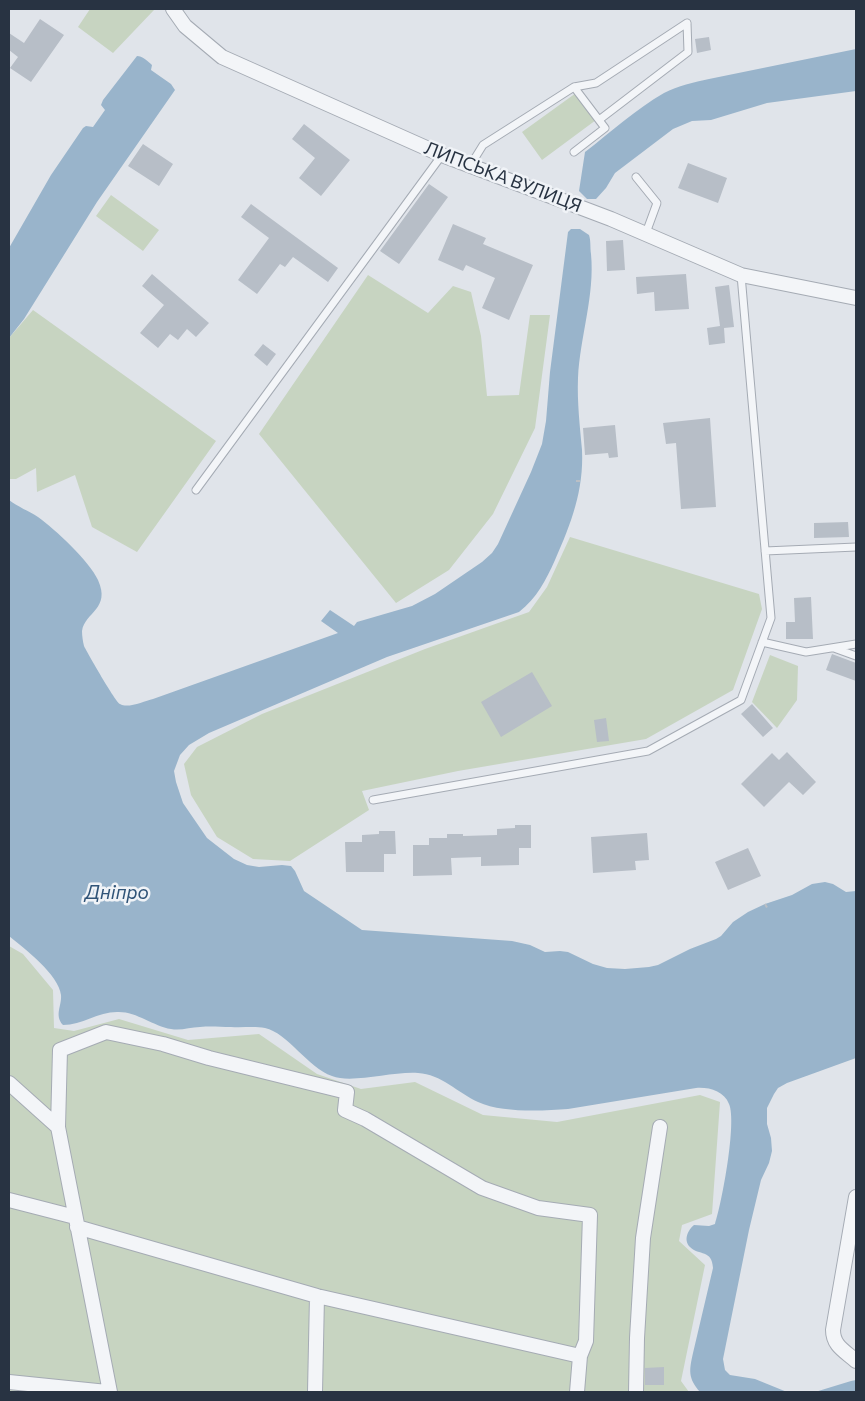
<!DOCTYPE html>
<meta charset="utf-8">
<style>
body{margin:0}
#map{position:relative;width:865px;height:1401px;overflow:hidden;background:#e0e4ea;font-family:Commissioner,sans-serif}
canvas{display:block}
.frame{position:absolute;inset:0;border:10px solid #283342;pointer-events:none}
</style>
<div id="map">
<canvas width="865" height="1401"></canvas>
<div class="frame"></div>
</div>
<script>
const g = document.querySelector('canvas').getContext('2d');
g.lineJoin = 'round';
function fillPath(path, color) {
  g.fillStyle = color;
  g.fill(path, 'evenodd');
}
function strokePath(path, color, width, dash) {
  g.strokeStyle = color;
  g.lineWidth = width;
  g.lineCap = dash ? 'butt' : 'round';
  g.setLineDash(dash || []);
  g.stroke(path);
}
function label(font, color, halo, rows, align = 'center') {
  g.font = font + ' Commissioner,sans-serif';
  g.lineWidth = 5;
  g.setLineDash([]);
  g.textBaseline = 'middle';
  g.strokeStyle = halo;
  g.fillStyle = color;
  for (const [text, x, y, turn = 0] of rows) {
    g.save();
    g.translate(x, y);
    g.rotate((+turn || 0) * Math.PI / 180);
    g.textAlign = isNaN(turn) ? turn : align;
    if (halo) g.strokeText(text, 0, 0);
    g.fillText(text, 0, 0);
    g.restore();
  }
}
fillPath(new Path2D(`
 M90,9H154V10L113,53L78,27Z
 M576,93L596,120L542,160L522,132Z
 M111,195L159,230L143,251L96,216Z
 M368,275L428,313L453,286L471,292L481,336L487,396L519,395L530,315H550L535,428L493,514L449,570L396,603L259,434Z
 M33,310L216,441L137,552L92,527L75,475L37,492L36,468L16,479H9V338Z
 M570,537L759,594L762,609L733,690L646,739L458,771L362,791L369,810L290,861L253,859L217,837L191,795L184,764L197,747L262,714L425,649L529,612L547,587Z
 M770,655L798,666L797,700L777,728L752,702Z
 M9,946L23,954L53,990L54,1028L74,1031L119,1019L188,1040L259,1034L317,1074L361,1089L415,1082L483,1115L557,1122L700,1095L720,1102L712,1214L682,1225L679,1241L705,1265L681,1381L689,1392H9Z`), '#c7d4c1');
fillPath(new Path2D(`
 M856,49V91L767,103L711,120L692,121L673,129L615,173L606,188L596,199H587L579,191L585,152C611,132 636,109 664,93C678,86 694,82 709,79Z
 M137,56C142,56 148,61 152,65L151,70L171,84L175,90L97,202L24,319L9,338V248L51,175L83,128L86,126L93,127L105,110L101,105L103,100Z
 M571,229H580L589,235C591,241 590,247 591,254C595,295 580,337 578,378C577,402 580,427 582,450C584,490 571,524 555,560C546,580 537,598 519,612L387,657L209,733L189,745L180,755L174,771L176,782L183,803L207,838L234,859L247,865L259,867L282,865L291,866L295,871L304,891L362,930L512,941L530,945L545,952L560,951L568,952L593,964L607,968L625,969L649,967L658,965L690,949L716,939L721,936L733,922L748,912L765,904L792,895L812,884L825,882L833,884L846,892L856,891V1058L787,1083L778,1088L774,1094L767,1108V1124L771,1138L772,1151L769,1163L761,1180L749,1230L723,1359L725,1370L730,1375L755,1379L787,1392H700C688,1378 689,1371 693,1353L713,1268C712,1249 699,1256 690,1247C683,1240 688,1230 694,1225L709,1226L715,1224C722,1203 737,1122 729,1104C724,1091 709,1087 696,1088L568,1109C542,1111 502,1113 478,1102C458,1093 441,1074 418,1073C393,1071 352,1084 332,1076C308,1068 288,1033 265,1028C254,1026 242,1028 231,1027C220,1027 211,1026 200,1027C190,1027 181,1031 171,1029C153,1026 136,1011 117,1012C98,1012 82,1025 63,1025C54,1015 62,1006 61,995C59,975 24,948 9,936V500C18,507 29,511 38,517C55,529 90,562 98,580C111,609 85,612 82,631C82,636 83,642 84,646C87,652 116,703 120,704C128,709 144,701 153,699L338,633L321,621L330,610L354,626L357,622L412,606L435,594L482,562L492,553L498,544L531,472L542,444L546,421L550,372L568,232Z
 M856,1380V1392H815L851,1381Z`), '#99b4cb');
fillPath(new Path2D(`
 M40,19L64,35L31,82L10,68L18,57L9,50V33L24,43Z
 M709,37L711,50L697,53L695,39Z
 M304,124L350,160L321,196L299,178L315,158L292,139Z
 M143,144L173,164L159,186L128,166Z
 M688,163L727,178L718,203L678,188Z
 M429,184L448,197L399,264L380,251Z
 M251,204L338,268L328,282L293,257L285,267L280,264L257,294L238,280L269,238L241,217Z
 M453,224L486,238L483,244L533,265L509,320L482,308L495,278L466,265L463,271L438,260Z
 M623,240L625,270L607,271L606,241Z
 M152,274L209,323L196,337L187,329L178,340L170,334L158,348L140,333L164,305L142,286Z
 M686,274L689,309L655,311L654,292L637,294L636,277Z
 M729,285L734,327L724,328L725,343L709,345L707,328L720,326L715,287Z
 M263,344L276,354L267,366L254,355Z
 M710,418L716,507L681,509L676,443L666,444L663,423Z
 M615,425L618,457L609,458L608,453L585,455L583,428Z
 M848,522L849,537L814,538V523Z
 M811,597L813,639H786V622H795L794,598Z
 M832,654L856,663V681L826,670Z
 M532,672L552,706L501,737L481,702Z
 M752,704L773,728L763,737L741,714Z
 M606,718L609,741L597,742L594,720Z
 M787,752L816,782L803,795L789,782L764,807L741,784L772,753L779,760Z
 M515,825H531V848H519V865L481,866V857L451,858L452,875L413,876V845H429V838H447V834H463V836L497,835V829L515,828Z
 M379,831H395L396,854H384V872H346L345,842H362V835L379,834Z
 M647,833L649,860L635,861L636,870L593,873L591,837Z
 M748,848L761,876L728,890L715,862Z
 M664,1367V1385H645V1368Z`), '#b7bec7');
const lane = new Path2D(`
 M599,120L688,52L687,23
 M574,152L605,128L574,87
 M470,166L483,145L574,87L596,83L687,23
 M636,177L657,203L646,233
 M196,490L442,155
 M765,551L856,547
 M762,642L806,652L856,644
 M834,648L856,656
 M373,800L648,751L741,700L771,618L741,275`);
const street = new Path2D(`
 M173,9L185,26L222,57L442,155L611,219L741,275L856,298
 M9,1083L58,1127
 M856,1197L833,1330C833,1346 845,1351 856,1361
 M9,1200L75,1217
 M77,1227L317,1296L580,1356L577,1392
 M9,1382L107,1392
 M110,1392L58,1127L60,1050L106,1032L163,1044L209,1058L347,1092L345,1110L365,1119L482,1188L538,1208L590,1215L586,1341L580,1356
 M315,1392L317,1296
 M636,1392L637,1338L643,1238L660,1127`);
strokePath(lane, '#a5abb4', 9);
strokePath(street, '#a5abb4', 16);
strokePath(new Path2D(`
 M576,481H581
 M765,904L769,911`), '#babfc5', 2, [4, 4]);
strokePath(lane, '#f3f5f8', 7);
strokePath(street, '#f3f5f8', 14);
label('18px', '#283342', '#f0f3f7', [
 ["ЛИПСЬКА ВУЛИЦЯ",503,177,21]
]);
label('italic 19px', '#305478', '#f0f3f7', [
 ["Дніпро",117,893]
]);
</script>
